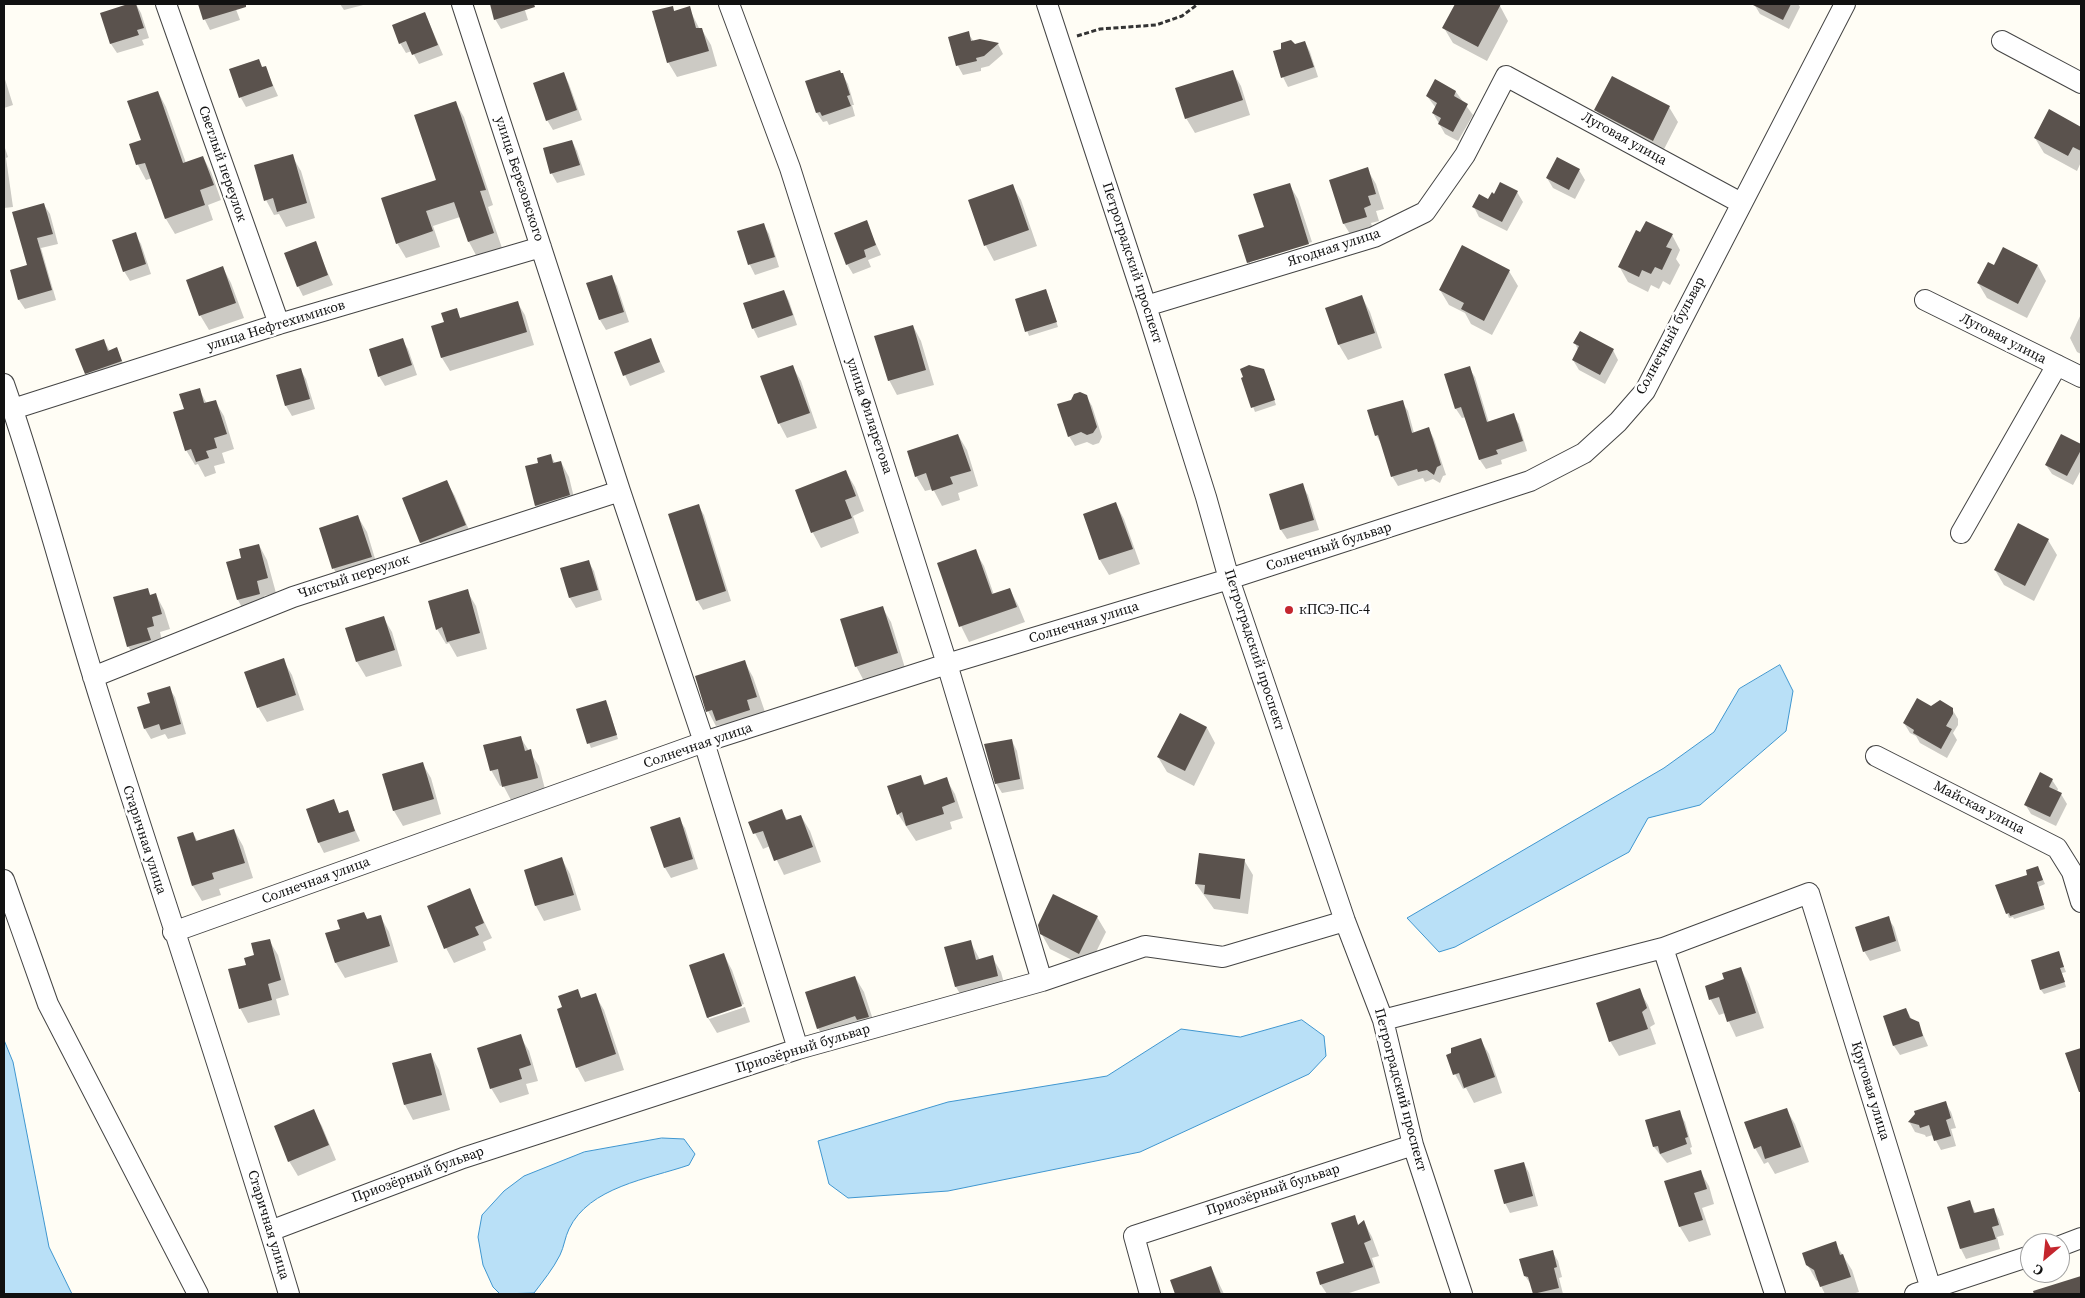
<!DOCTYPE html>
<meta charset="utf-8">
<style>
body{margin:0}
#map{position:relative;width:2085px;height:1298px;overflow:hidden;background:#fffdf5;font-family:"Source Serif 4",serif}
canvas{display:block}
.frame{position:absolute;inset:0;border:5px solid #111;pointer-events:none}
.north{position:absolute;left:2020px;top:1233px;width:50px;height:50px;box-sizing:border-box;background:#fff;border:1px solid #a0a0a0;border-radius:50%;rotate:208deg;font-size:14px;font-weight:700;line-height:20px;text-align:center;color:#111}
.north::after{content:'';display:block;margin:auto;width:18px;height:22px;background:#c4262e;clip-path:polygon(50% 0,100% 100%,50% 72%,0 100%)}
</style>
<div id="map">
<canvas width="2085" height="1298"></canvas>
<div class="frame"></div>
<div class="north">С</div>
</div>
<script>
const g = document.querySelector('canvas').getContext('2d');
g.lineJoin = 'round';
function fillPath(path, color) {
  g.fillStyle = color;
  g.fill(path, 'evenodd');
}
function strokePath(path, color, width, dash) {
  g.strokeStyle = color;
  g.lineWidth = width;
  g.lineCap = dash ? 'butt' : 'round';
  g.setLineDash(dash || []);
  g.stroke(path);
}
function label(font, color, halo, rows, align = 'center') {
  g.font = font + ' "Source Serif 4",serif';
  g.lineWidth = 5;
  g.setLineDash([]);
  g.textBaseline = 'middle';
  g.strokeStyle = halo;
  g.fillStyle = color;
  for (const [text, x, y, turn = 0] of rows) {
    g.save();
    g.translate(x, y);
    g.rotate((+turn || 0) * Math.PI / 180);
    g.textAlign = isNaN(turn) ? turn : align;
    if (halo) g.strokeText(text, 0, 0);
    g.fillText(text, 0, 0);
    g.restore();
  }
}
const water = new Path2D(`
 M1780,665L1793,691L1786,731L1700,805L1648,818L1629,852L1455,947L1439,952L1407,918L1664,768L1714,732L1739,689Z
 M1302,1020L1324,1036L1326,1056L1309,1074L1140,1152L948,1191L848,1198L829,1184L818,1141L948,1102L1107,1076L1181,1029L1240,1037Z
 M4,1040L13,1062L49,1247L72,1294H4Z
 M662,1138L684,1139L695,1154L689,1165C648,1179 589,1187 569,1229C565,1237 564,1247 560,1255C553,1269 543,1281 534,1293L500,1294L493,1287L483,1265L478,1237L482,1215L504,1191L524,1176L584,1152Z`);
fillPath(water, '#b9e0f7');
strokePath(water, '#3f96cf', 1);
fillPath(new Path2D(`
 M132,4H136L141,13L149,38L142,40L144,45L117,53L111,44L102,13Z
 M200,4H234L240,20L210,30L205,20Z
 M340,4H367L344,10Z
 M491,4H523L528,20L501,29L495,19Z
 M1457,4H1496L1500,6L1508,21L1487,61L1453,43L1444,28Z
 M1754,4H1798L1800,7L1789,29L1760,14Z
 M672,7L675,12L689,8L700,30H702L711,45L717,66L677,77L668,62Z
 M425,13L443,55L419,64L412,51L406,53L400,43Z
 M968,33L974,42L980,40L998,44L1003,54L989,66L981,68V71L963,75L958,66Z
 M1305,42L1310,52L1318,77L1288,87L1283,77L1294,46Z
 M265,67L278,96L246,107L241,98L231,70Z
 M1232,71L1241,86L1250,115L1195,133L1186,118Z
 M564,74L569,84L582,120L553,130L547,120Z
 M842,74L848,84L854,105H852L855,116L829,125L827,121L823,122L817,113L807,82Z
 M4,76L13,105L4,108Z
 M1435,81L1456,92L1473,115L1458,141L1445,134L1433,113L1436,108L1427,96Z
 M158,92L166,107L186,163L203,157L211,172L221,200L208,205L213,220L175,234L166,219L152,178L146,180L138,165L131,145L142,141Z
 M455,102L464,117L493,205L488,207L502,248L477,257L469,242L460,217L433,226L440,247L406,258L397,243L437,180Z
 M1669,107L1678,122L1661,155L1605,125L1596,110Z
 M2050,111L2081,128V162L2077,171L2044,153L2035,138Z
 M572,141L577,151L585,175L557,183L552,174L544,149Z
 M4,145L8,157L6,158L13,207L4,208Z
 M292,156L301,171L315,218L286,227L279,214L274,215L266,200Z
 M1557,159L1579,170L1585,180L1575,199L1553,188L1547,178Z
 M1367,169L1376,184L1384,209L1376,211L1379,221L1371,223L1374,232L1353,239L1344,224L1330,181Z
 M1289,184L1298,199L1312,242L1250,261V263L1312,245L1317,259L1257,278L1248,262Z
 M1012,185L1021,200L1037,246L994,261L986,246L970,200Z
 M1517,192L1523,202L1507,231L1479,217L1474,207Z
 M44,205L50,214L58,244L41,248L56,300L25,309L19,300L11,271L28,266Z
 M866,222L881,255L868,260L871,267L853,274L847,264Z
 M763,224L769,234L779,267L755,275L750,265L739,232Z
 M135,234L141,244L151,274L130,281L124,271Z
 M1641,234L1672,235L1680,250L1676,259L1680,265L1670,285L1663,281L1659,289L1651,285L1648,292L1628,282L1619,266Z
 M315,243L333,285L303,296L298,286Z
 M1995,266H2038L2046,281L2027,318L1987,298L1978,283Z
 M223,268L231,283L244,318L209,330L200,315Z
 M1509,271L1518,286L1492,335L1471,324L1465,313L1449,305L1440,290Z
 M611,276L617,286L629,322L606,330L600,320L588,284Z
 M1046,290L1058,327L1029,336L1016,300Z
 M784,291L789,301L797,325L758,338L753,328Z
 M1362,297L1370,312L1382,348L1348,360L1339,345L1327,308Z
 M517,302L525,315L534,345L450,371L442,358L432,327L445,323L456,310L461,319Z
 M2081,314V354L2077,352L2070,338Z
 M913,326L921,341L934,385L897,395L889,380Z
 M650,339L665,372L630,386L615,353Z
 M103,340L110,351L116,349L127,371L91,383L86,373Z
 M402,340L408,349L417,375L385,386L379,376Z
 M1575,343L1613,350L1618,360L1605,384L1579,370L1573,360L1578,350Z
 M792,366L801,381L817,428L787,438L779,423Z
 M1469,368L1475,377L1489,423L1513,415L1519,424L1527,451L1501,460L1502,464L1486,469L1480,460L1466,417L1462,418L1456,409L1446,375Z
 M300,369L306,379L315,409L292,416L286,406L278,376Z
 M1266,375L1276,405L1255,412L1242,378Z
 M199,389L207,404L215,401L224,416L234,449L222,453L225,463L214,466L216,473L205,477L198,464L195,465L186,450V410Z
 M1086,396L1092,406L1102,437L1099,443L1093,445L1087,442L1075,446L1069,436Z
 M1402,402L1408,411L1414,433L1429,429L1434,439L1446,475L1443,476L1440,483L1433,479L1425,482L1423,478L1398,486L1392,476L1382,445L1376,435Z
 M958,435L967,450L978,486L958,493L960,500L942,506L933,489L925,491L916,476Z
 M2062,435L2081,446V470L2073,485L2052,474L2046,465Z
 M551,456L555,463L561,462L569,477L577,510L545,521L536,506L540,464Z
 M846,472L855,487L864,511L853,516L859,533L821,548L813,533L796,491Z
 M446,481L455,496L473,540L430,558L421,543L403,499Z
 M1302,485L1308,495L1319,530L1287,539L1281,530L1270,495Z
 M1116,504L1124,519L1140,564L1109,575L1100,560L1084,515Z
 M698,505L704,515L731,601L703,610L697,600Z
 M358,517L367,532L379,572L342,584L334,569L321,528Z
 M2018,525L2048,540L2057,555L2034,601L2004,585L1995,570Z
 M259,545L267,560L276,593L264,596L268,609L246,615L238,600L243,559Z
 M975,551L984,566L994,595L1010,590L1018,605L1025,622L969,642L961,626L938,563Z
 M588,561L594,571L602,600L576,608L570,598L562,569Z
 M147,589L151,596L156,595L164,610L170,629L160,632L162,641L137,661L128,646Z
 M467,591L476,606L487,649L457,657L449,643L446,644L437,629Z
 M882,607L891,622L905,668L864,681L856,666Z
 M383,617L392,632L402,666L366,677L357,662Z
 M283,660L292,675L304,710L267,722L258,707Z
 M744,661L753,677L765,712L754,715L758,725L726,736L720,725L716,726L708,711Z
 M169,688L175,697L186,734L168,739L165,734L151,739L145,729L138,708L152,704Z
 M608,706L618,739L591,748L589,743Z
 M1931,707L1952,709L1958,719V725L1953,733L1957,740L1947,758L1920,743L1916,736L1910,733L1904,723Z
 M1180,714L1207,728L1215,743L1194,786L1167,772L1158,757Z
 M520,737L539,766L546,793L512,802L503,785L500,786L491,770Z
 M1012,741L1017,751L1024,789L1002,793L996,783Z
 M422,763L431,778L441,814L403,826L394,811L383,775Z
 M920,776L926,786L946,779L955,794L963,818L950,822L952,829L916,841L898,814Z
 M2052,780L2058,789L2057,792L2061,794L2067,804L2056,826L2031,814L2025,804Z
 M333,801L340,814L347,812L360,841L324,853L319,843L307,810Z
 M782,811L788,821L801,816L810,831L821,862L784,875L770,846L763,849L750,823Z
 M679,819L685,828L698,869L671,878L665,868L652,827Z
 M234,830L243,846L253,878L219,889L221,895L202,901L193,886V833L198,842Z
 M562,859L570,874L581,910L544,921L536,906L525,871Z
 M1244,860L1253,875L1248,914L1214,909L1196,884Z
 M2038,868L2045,884L2038,887L2045,909L2014,919L2013,917L2009,918L1997,886L2029,876Z
 M469,890L492,938L483,942L486,950L454,963L446,948L428,907Z
 M364,913L368,920L380,916L389,932L398,962L345,978L336,963L327,934L341,930Z
 M1097,917L1106,932L1088,968L1050,949L1041,933Z
 M1888,918L1894,927L1901,951L1870,961L1864,951Z
 M269,940L278,955L289,995L276,999L280,1015L248,1023L240,1008L248,965Z
 M970,941L980,960L992,957L1001,972L1006,991L965,1002L956,987L946,948Z
 M2058,952L2066,972L2062,973L2066,987L2044,994L2041,990Z
 M724,955L732,970L744,1004L709,1016V1019L745,1007L750,1022L717,1033L708,1018L690,966Z
 M1741,969L1749,984L1764,1028L1736,1037L1725,1013L1719,1015L1711,1000L1706,986L1725,980Z
 M855,977L864,992L877,1032L827,1043L818,1028Z
 M1639,990L1648,1005L1655,1024L1650,1027L1656,1044L1619,1056L1610,1041Z
 M577,991L582,999L595,995L604,1010L624,1070L585,1082L577,1067L564,1008Z
 M1906,1009L1912,1020L1918,1023L1928,1046L1900,1055L1894,1046Z
 M520,1036L529,1051L538,1081L526,1084L529,1094L500,1103L491,1088Z
 M1480,1039L1489,1054L1502,1093L1474,1103L1466,1088L1463,1089L1455,1074Z
 M431,1055L439,1070L450,1110L413,1120L405,1105L394,1064Z
 M1945,1102L1951,1112L1956,1128L1951,1129L1956,1146L1941,1150L1933,1135L1926,1137L1925,1135L1915,1132L1910,1123L1917,1114Z
 M1786,1109L1795,1124L1809,1162L1775,1174L1768,1162L1764,1164L1755,1148Z
 M313,1111L322,1126L336,1160L298,1176L289,1161Z
 M1679,1112L1685,1122L1692,1147L1690,1148L1692,1154L1667,1163L1654,1147Z
 M1524,1163L1529,1173L1538,1206L1510,1213L1505,1203Z
 M1700,1171L1709,1186L1714,1204L1702,1208L1711,1235L1689,1242L1680,1227L1666,1182Z
 M1970,1202L1976,1214L1993,1209L1999,1219L2004,1235L1997,1237L2000,1249L1966,1259L1961,1249L1948,1208Z
 M1354,1217L1359,1226L1364,1222L1372,1237L1379,1256L1372,1258L1380,1283L1346,1294H1327L1321,1285L1345,1264Z
 M1835,1243L1852,1270L1859,1292L1852,1294H1825L1819,1282L1816,1280L1807,1264Z
 M1552,1251L1558,1261L1562,1277L1559,1278L1563,1294H1534L1532,1286L1525,1276Z
 M1211,1267L1224,1294H1176L1172,1281Z`), '#0003');
fillPath(new Path2D(`
 M128,4H136L144,28L137,30L139,35L110,44L100,13Z
 M198,4H246V7L203,20Z
 M490,4H534L535,7L494,20Z
 M1455,4H1501L1478,47L1442,28Z
 M1751,4H1791L1783,20Z
 M673,6L674,11L690,6L696,28H702L709,51L667,63L652,11Z
 M425,12L438,45L412,55L406,41L399,44L392,25Z
 M969,31L971,41L980,39L999,43L984,56L976,58L977,61L956,66L948,37Z
 M1291,40L1295,44L1305,41L1314,67L1281,78L1273,51L1281,49V43Z
 M259,59L262,67L266,66L273,86L239,98L229,69Z
 M840,70L841,73H843L850,95L847,96L851,106L822,116L820,112L816,113L805,81Z
 M1233,70L1243,100L1185,119L1175,88Z
 M564,72L577,110L546,121L533,83Z
 M1612,76L1670,106L1653,141L1594,110Z
 M1435,79L1456,91L1454,96L1468,104L1453,132L1438,124L1441,118L1432,113L1437,103L1426,96Z
 M158,91L183,163L203,156L214,185L200,190L205,205L165,219L145,163L136,165L129,144L141,140L127,101Z
 M456,101L486,190L480,191L494,233L468,242L454,202L426,211L433,231L396,244L381,198L436,180L414,115Z
 M2049,109L2081,127V151L2073,147L2068,156L2034,138Z
 M572,140L580,165L550,174L543,148Z
 M293,154L307,203L277,212L273,198L264,201L254,165Z
 M1557,157L1580,169L1569,190L1546,178Z
 M1368,167L1376,194L1368,196L1371,205L1364,208L1367,217L1343,224L1329,180Z
 M1500,182L1518,191L1502,222L1472,207L1479,194L1488,199L1492,192L1494,194Z
 M1290,183L1309,244L1247,263L1238,235L1264,227L1253,194Z
 M1013,184L1029,230L984,246L968,200Z
 M44,203L53,234L37,238L52,290L18,300L10,270L27,265L12,212Z
 M867,220L876,245L864,250L866,257L846,265L834,233Z
 M1646,221L1673,234L1666,247L1672,249L1662,270L1655,267L1651,274L1642,270L1639,277L1618,267L1636,230L1640,232Z
 M764,223L775,257L748,265L737,231Z
 M136,232L146,264L123,272L112,240Z
 M316,241L328,275L297,287L284,253Z
 M1462,245L1510,270L1484,321L1461,309L1464,303L1439,290Z
 M2003,247L2038,265L2018,304L1977,283L1988,262L1994,265Z
 M223,266L236,303L199,316L186,280Z
 M612,275L624,312L599,320L586,283Z
 M1046,289L1057,322L1025,332L1015,299Z
 M784,290L793,315L752,329L743,303Z
 M1362,295L1375,333L1338,345L1325,308Z
 M518,301L527,332L441,358L431,326L444,322L441,313L457,308L460,318Z
 M913,325L926,370L888,381L874,336Z
 M1580,331L1614,349L1600,375L1572,360L1579,346L1573,343Z
 M403,338L412,365L378,377L369,349Z
 M651,338L660,362L623,376L614,352Z
 M104,339L108,351L117,347L122,361L85,374L75,349Z
 M793,365L810,413L778,424L760,376Z
 M1249,365L1264,369L1275,400L1251,408L1241,378L1243,377L1240,369Z
 M1470,366L1487,422L1514,413L1523,441L1496,450L1498,454L1479,460L1461,407L1455,409L1444,374Z
 M301,368L310,399L285,406L276,375Z
 M200,388L204,403L216,400L227,434L214,438L217,448L206,451L209,458L196,462L191,449L185,451L173,412L184,409L179,394Z
 M1080,392L1087,395L1097,427L1093,433L1087,435L1081,432L1068,437L1057,404L1071,400L1074,394Z
 M1403,400L1412,433L1429,427L1441,465L1437,467L1434,475L1427,470L1418,472L1417,469L1391,477L1378,435L1375,436L1367,410Z
 M958,434L971,471L950,477L953,484L932,491L926,473L915,477L907,451Z
 M2061,434L2081,444V450L2067,476L2045,465Z
 M551,454L553,463L561,461L570,495L535,506L525,466L538,463L537,458Z
 M846,470L856,496L845,500L852,518L811,533L795,490Z
 M447,480L466,525L420,543L402,498Z
 M1303,483L1314,520L1280,530L1269,494Z
 M1116,502L1133,549L1099,560L1083,514Z
 M699,504L726,591L696,601L668,514Z
 M358,515L372,557L332,569L319,528Z
 M2018,523L2049,539L2025,586L1994,570Z
 M259,544L268,578L257,581L260,594L237,600L226,562L241,558L239,549Z
 M976,549L992,594L1010,588L1017,607L959,627L937,563Z
 M589,560L598,590L569,598L560,568Z
 M148,588L150,595L156,593L162,614L152,617L154,626L147,628L151,640L127,647L113,597Z
 M468,589L480,633L447,642L442,627L436,630L428,601Z
 M883,606L898,653L855,667L840,619Z
 M384,616L395,650L356,662L345,628Z
 M284,658L296,695L257,708L244,672Z
 M745,660L757,697L747,700L750,710L716,721L712,710L706,712L695,676Z
 M170,686L181,724L161,730L159,724L144,729L137,707L150,703L147,693Z
 M1917,698L1931,706L1940,700L1953,708V714L1946,726L1952,729L1941,749L1913,733L1914,730L1903,723Z
 M606,700L617,735L587,744L576,709Z
 M1180,713L1207,727L1185,771L1157,757Z
 M521,736L525,751L531,749L538,778L502,787L498,769L490,771L483,745Z
 M1012,739L1020,779L995,784L984,744Z
 M423,762L434,799L393,811L382,774Z
 M2040,772L2053,779L2049,787L2062,793L2050,817L2024,805Z
 M921,775L924,785L947,777L955,802L942,807L944,814L906,826L902,812L897,815L887,786Z
 M334,799L339,813L348,810L355,831L318,843L306,809Z
 M782,809L786,820L801,815L813,847L774,861L763,831L753,834L748,822Z
 M680,817L693,859L664,868L650,827Z
 M234,829L245,863L212,873L214,879L192,886L177,837L193,832L196,841Z
 M1199,853L1245,859L1240,899L1204,894L1205,885L1195,884Z
 M562,857L574,895L535,906L524,870Z
 M2038,866L2043,880L2037,882L2044,905L2010,916L2009,913L2006,914L1995,885L2027,875L2026,870Z
 M470,888L484,923L475,927L479,935L444,949L427,906Z
 M1053,894L1098,916L1079,954L1040,934L1038,925Z
 M364,912L367,919L381,915L390,946L335,963L325,933L340,929L337,920Z
 M1889,916L1896,941L1863,952L1855,927Z
 M270,939L281,980L268,984L272,1000L239,1009L228,969L246,965L244,958L254,955L251,943Z
 M971,940L976,960L993,955L998,976L955,987L944,947Z
 M2059,951L2064,967L2060,968L2065,982L2040,990L2031,960Z
 M724,953L742,1006L707,1018L689,965Z
 M1741,967L1756,1013L1727,1022L1719,997L1709,1000L1705,986L1724,979L1722,973Z
 M855,976L869,1017L857,1020L855,1016L817,1029L805,992Z
 M1640,988L1647,1008L1642,1012L1648,1029L1609,1042L1596,1003Z
 M578,989L581,998L596,993L616,1054L576,1068L557,1009L562,1007L558,996Z
 M1906,1008L1910,1018L1919,1022L1923,1036L1893,1046L1883,1016Z
 M521,1034L531,1065L519,1069L522,1079L490,1089L477,1048Z
 M1481,1038L1495,1077L1464,1088L1459,1073L1453,1075L1446,1055L1451,1053V1048Z
 M2081,1048V1092H2079L2065,1053Z
 M431,1053L442,1095L404,1105L392,1063Z
 M1946,1101L1951,1118L1946,1120L1951,1136L1934,1141L1929,1125L1920,1128L1919,1125L1908,1122L1915,1114L1914,1111Z
 M1787,1108L1801,1147L1765,1159L1761,1146L1754,1149L1744,1122Z
 M314,1109L329,1145L288,1162L274,1126Z
 M1680,1110L1688,1137L1685,1138L1687,1144L1660,1154L1658,1146L1653,1147L1645,1120Z
 M1524,1162L1533,1196L1504,1204L1494,1170Z
 M1701,1170L1707,1189L1694,1193L1703,1220L1679,1227L1664,1181Z
 M1970,1200L1974,1213L1994,1208L1999,1225L1992,1227L1996,1239L1960,1249L1947,1207Z
 M1355,1215L1358,1225L1364,1220L1371,1240L1364,1243L1373,1267L1320,1285L1316,1272L1344,1263L1331,1223Z
 M1836,1241L1840,1255L1843,1254L1851,1277L1820,1287L1814,1270L1806,1265L1802,1253Z
 M1553,1250L1557,1267L1554,1268L1559,1288L1533,1294L1528,1277L1524,1276L1519,1259Z
 M1211,1266L1221,1294H1175L1170,1280Z
 M2081,1276V1294H2034L2033,1291Z`), '#5a524d');
const minor = new Path2D(`
 M166,4L279,324
 M462,4L620,491L704,742L798,1049
 M729,4L790,168L947,664L1042,981
 M1047,4L1146,306L1206,497L1229,579L1345,921L1383,1020L1413,1145L1462,1294
 M2002,41L2081,83
 M1925,300L2081,377
 M1146,306L1374,237L1425,212L1465,155L1506,76L1741,203
 M4,384C41,489 68,598 102,705C164,901 230,1096 289,1294
 M13,409L279,324L541,247
 M1961,533L2057,365
 M93,677L293,597L620,491
 M1876,756L2057,848L2072,872L2081,902
 M4,880L48,1004L198,1294
 M173,932L704,742L947,664L1229,579L1530,481L1584,453L1618,422L1645,391L1845,4
 M1663,948L1775,1294
 M1383,1020L1663,948L1809,893L1931,1289
 M270,1231L463,1158L798,1049L1042,981L1145,946L1223,957L1345,921
 M2060,1246L2081,1238
 M1150,1294L1134,1236L1413,1145
 M1915,1294L2030,1256`);
strokePath(minor, '#444', 22);
strokePath(new Path2D(`
 M1077,36L1100,29L1156,25L1182,16L1198,4`), '#333', 3, [5, 2.5]);
strokePath(minor, '#fff', 20);
for (const [x, y, r, color] of [
 [1289,610,5,"#c4262e"]
]) {
  const dot = new Path2D();
  dot.arc(x, y, r, 0, 2 * Math.PI);
  g.fillStyle = color;
  g.fill(dot);
  strokePath(dot, '#fff', 2);
}
label('14px', '#111', '#fff', [
 ["Луговая улица",1624,139,29],
 ["Светлый переулок",222,164,71],
 ["улица Березовского",519,179,72],
 ["Ягодная улица",1334,248,-18],
 ["Петроградский проспект",1132,263,72],
 ["улица Нефтехимиков",276,326,-17],
 ["Солнечный бульвар",1671,336,-62],
 ["Луговая улица",2003,339,27],
 ["улица Филаретова",869,416,72],
 ["Солнечный бульвар",1329,547,-18],
 ["Чистый переулок",354,577,-18],
 ["Солнечная улица",1084,623,-17],
 ["Петроградский проспект",1254,650,72],
 ["Солнечная улица",698,746,-19],
 ["Майская улица",1979,808,27],
 ["Старичная улица",144,840,72],
 ["Солнечная улица",316,881,-20],
 ["Приозёрный бульвар",803,1049,-17],
 ["Петроградский проспект",1400,1090,75],
 ["Круговая улица",1870,1091,73],
 ["Приозёрный бульвар",418,1175,-20],
 ["Приозёрный бульвар",1273,1190,-18],
 ["Старичная улица",268,1225,73]
]);
label('14px', '#111', '#fff', [
 ["кПСЭ-ПС-4",1299,610]
], 'left');
</script>
